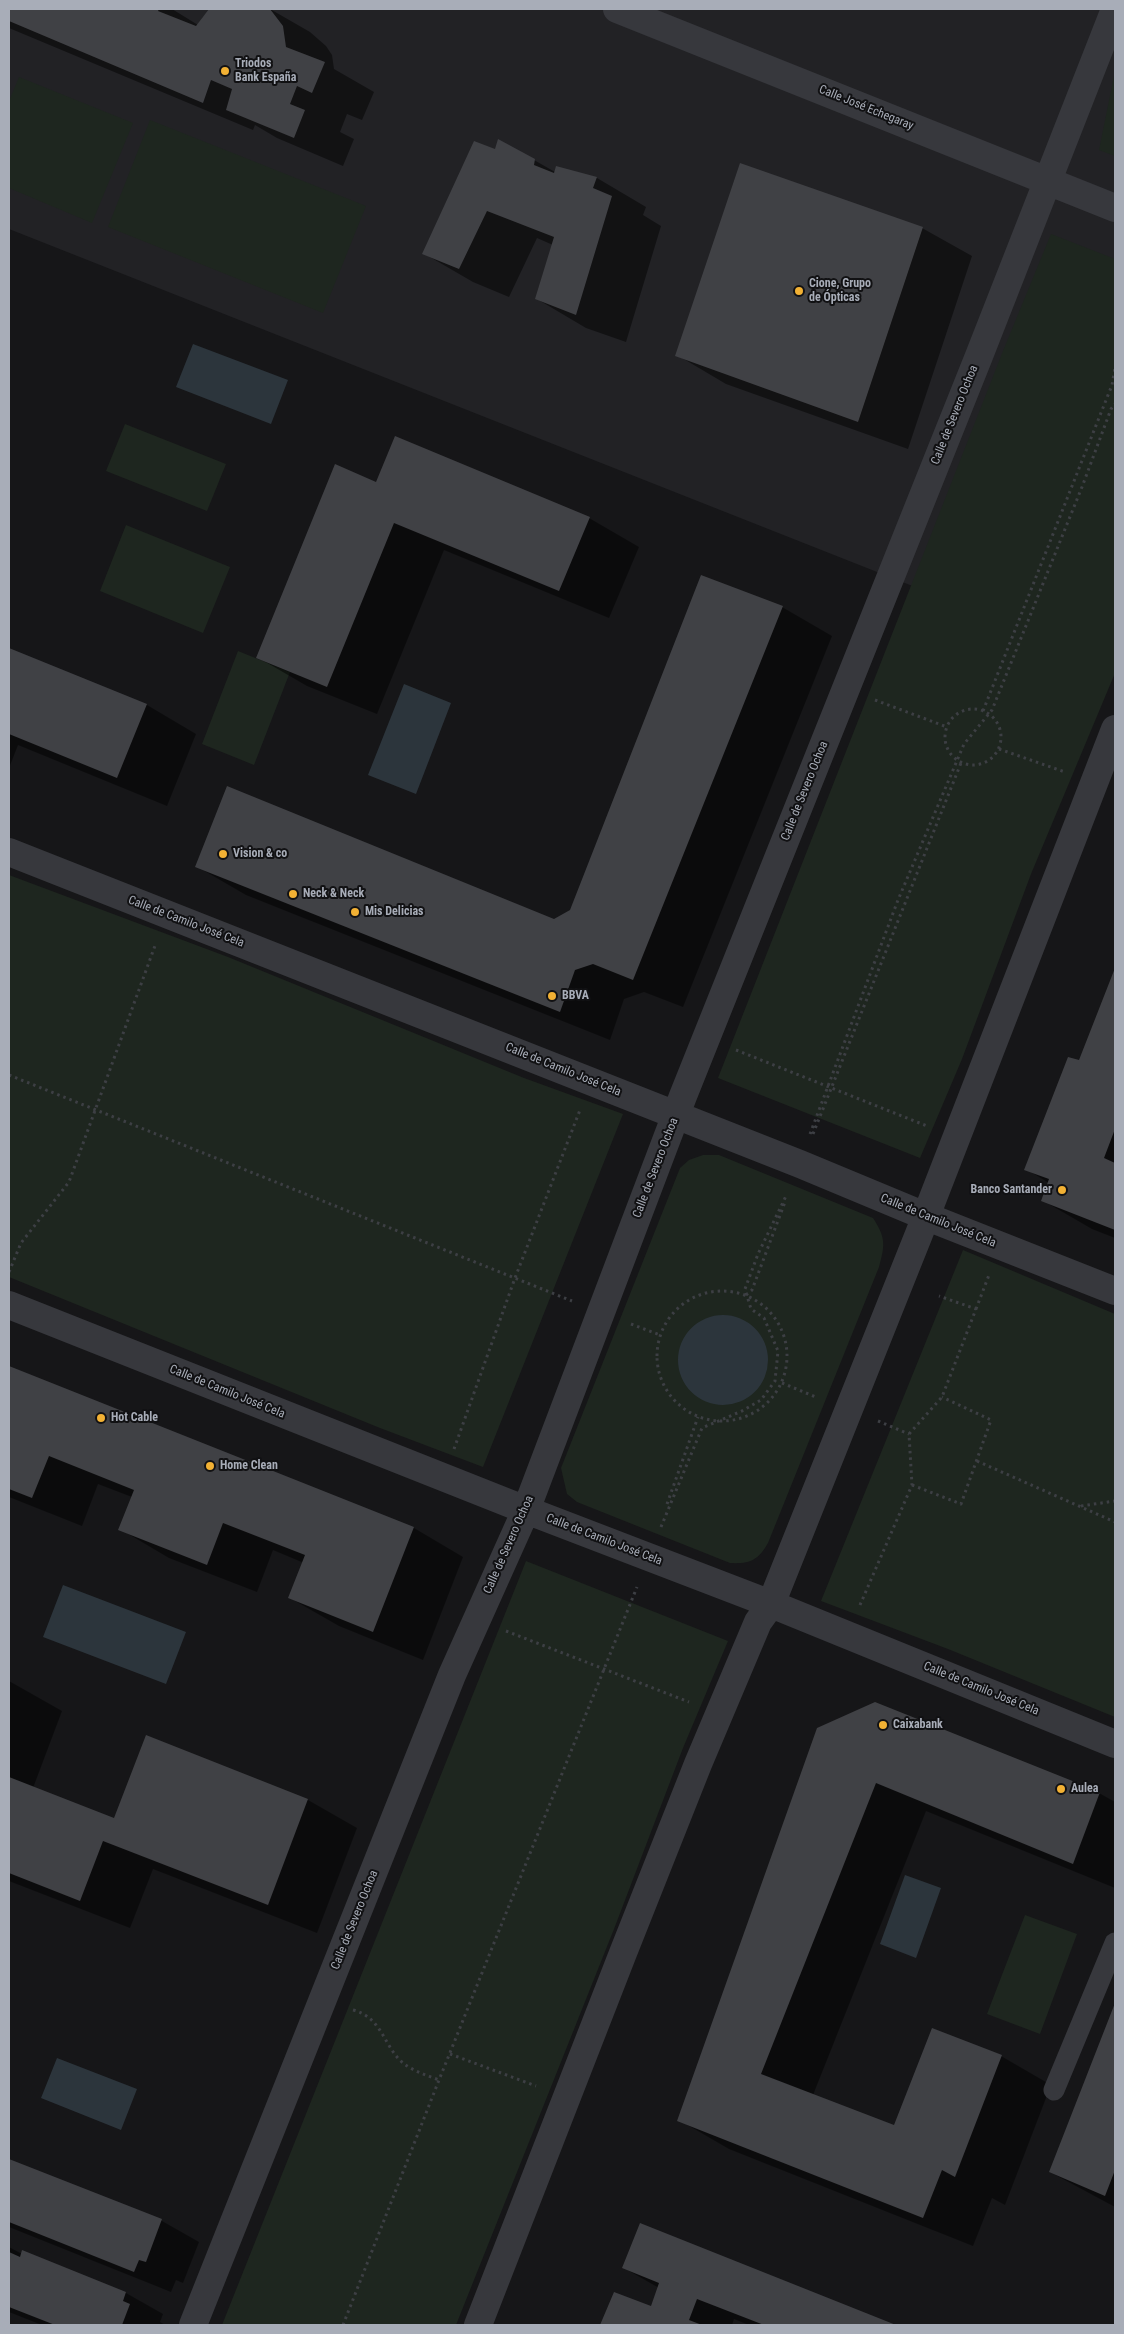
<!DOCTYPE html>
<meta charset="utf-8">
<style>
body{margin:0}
#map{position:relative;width:1124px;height:2334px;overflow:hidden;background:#161618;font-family:"Roboto Condensed",sans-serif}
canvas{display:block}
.frame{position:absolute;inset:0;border:10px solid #a8adb8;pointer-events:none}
</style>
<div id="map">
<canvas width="1124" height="2334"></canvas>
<div class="frame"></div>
</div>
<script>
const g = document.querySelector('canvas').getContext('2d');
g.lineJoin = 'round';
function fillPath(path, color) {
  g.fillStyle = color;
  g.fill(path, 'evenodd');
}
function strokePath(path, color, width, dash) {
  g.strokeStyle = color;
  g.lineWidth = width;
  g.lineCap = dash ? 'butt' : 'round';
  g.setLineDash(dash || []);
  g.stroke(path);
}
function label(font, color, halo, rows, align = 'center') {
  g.font = font + ' "Roboto Condensed",sans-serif';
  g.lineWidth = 4;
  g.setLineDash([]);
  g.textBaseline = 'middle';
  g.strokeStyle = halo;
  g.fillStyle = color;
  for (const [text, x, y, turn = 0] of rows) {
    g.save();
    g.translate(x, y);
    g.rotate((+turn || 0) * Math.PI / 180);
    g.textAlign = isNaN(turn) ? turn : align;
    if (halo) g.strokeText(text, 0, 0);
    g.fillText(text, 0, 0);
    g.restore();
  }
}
fillPath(new Path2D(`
 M9,9H1115V666L9,229Z`), '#222225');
fillPath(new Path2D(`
 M1115,71V156L1099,150Z
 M19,77L133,123L92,223L9,188V101Z
 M150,120L366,206L323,313L108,227Z
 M1051,234L1115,259V673L1031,874L962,1059L920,1158L718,1078L1003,351Z
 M125,424L226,464L207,511L106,471Z
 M126,525L230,567L203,633L100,591Z
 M238,651L290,672L254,765L202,744Z
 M9,875L228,957L524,1078L623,1114L483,1467L380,1428L9,1277Z
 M703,1155H719L873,1218C886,1238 885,1245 879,1267L768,1543C758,1561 749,1564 730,1563L577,1502L567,1494L561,1468L680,1168L689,1160Z
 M963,1250L1115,1314V1717L948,1649L821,1601Z
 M526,1561L728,1641L683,1748L614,1929L456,2325H222Z
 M1025,1915L1077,1934L1040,2034L987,2014Z`), '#1e261f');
fillPath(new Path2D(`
 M193,344L288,380L271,424L176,387Z
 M404,684L451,703L416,794L368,775Z
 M678 1360a45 45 0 1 1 90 0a45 45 0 1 1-90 0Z
 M63,1585L186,1632L166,1684L43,1637Z
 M905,1875L941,1888L916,1958L880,1944Z
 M57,2058L137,2089L121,2130L41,2098Z`), '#2c353c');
fillPath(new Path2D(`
 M9,9H172L198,25L203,17L212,9H270L310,32L326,46L332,55L334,69L374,92L362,120L347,114L340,132L354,139L343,166L277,138L255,125L253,130L9,28Z
 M496,150L534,160L555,172L557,168L597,178L646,207L643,215L661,226L626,342L586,328L537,299L553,245L537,238L509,297L473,282L423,253Z
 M922,228L972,256L908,449L726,384L677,355Z
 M377,483L589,518L639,547L609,618L444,550L377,714L307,686L257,657Z
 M782,607L832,636L683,1007L644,992L624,999L610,1040L246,895L196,866L554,920L571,911Z
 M9,649L147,705L196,734L167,806L18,745L9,768Z
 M1115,971V1238L1092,1229L1042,1200L1049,1183L1026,1169L1080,1062Z
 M9,1367L414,1528L463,1557L423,1660L339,1626L290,1598L304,1563L273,1550L257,1592L169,1558L120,1529L132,1497L98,1484L82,1526L9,1497Z
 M9,1681L62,1711L33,1788L115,1820L146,1737L308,1800L357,1828L317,1933L153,1869L130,1928L9,1881Z
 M818,1729L1099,1793L1115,1802V1888L926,1811L813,2095L894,2127L1001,2056L1051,2085L1005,2205L992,2198L973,2246L729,2149L679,2120Z
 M1115,2006V2207L1050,2172Z
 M9,2160L162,2221L199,2242L183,2283L176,2280L171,2292L9,2227Z
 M640,2225L893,2325H749L734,2319L732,2325H602L614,2293L651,2308L659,2288L624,2268Z
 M9,2247L22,2254L126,2293L163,2314L160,2322L165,2325H42L9,2312Z`), '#0007');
fillPath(new Path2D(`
 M9,9H159L158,11L196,26L209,9H270L283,26L286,47L325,62L312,93L297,86L290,104L305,110L294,138L226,110L232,89L211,80L203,103L9,21Z
 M498,139L535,159L534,165L554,173L556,166L597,177L593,188L612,196L576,315L535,299L554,237L487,211L459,269L422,254L474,141L495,149Z
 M740,163L923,227L858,422L675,356Z
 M395,436L590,517L559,591L394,523L327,687L256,658L335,464L376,482Z
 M701,575L783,606L633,980L593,964L575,970L560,1012L195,867L227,786L554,919L570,910Z
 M9,648L147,704L117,778L9,734Z
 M1115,968V1129L1104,1158L1115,1163V1230L1041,1201L1049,1179L1024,1170L1068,1057L1079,1060Z
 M9,1366L414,1527L373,1632L288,1598L305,1555L223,1523L207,1565L118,1530L134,1490L49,1456L32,1498L9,1489Z
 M875,1702L1100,1792L1073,1864L876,1783L761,2074L894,2125L932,2028L1002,2055L955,2177L942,2170L923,2218L677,2121L817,1728Z
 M146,1735L308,1799L268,1905L103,1841L80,1901L9,1873V1777L114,1818Z
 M1115,2003V2170L1105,2196L1049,2172Z
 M9,2159L162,2219L146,2262L139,2260L134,2272L9,2222Z
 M640,2223L896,2325H764L697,2299L689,2320L702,2325H600L614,2292L651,2306L659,2283L622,2268Z
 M22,2250L126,2292L123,2301L130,2304L122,2325H55L9,2307V2252L20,2257Z`), '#404145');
strokePath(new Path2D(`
 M875,700L947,727
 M945 737a28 28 0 1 1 56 0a28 28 0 1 1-56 0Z
 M983,711L1112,385L1115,368
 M999,749L1065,772
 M736,1050L927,1126
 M9,1075L572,1301
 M810,1134L898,900L964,744L992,710L1082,487L1111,409L1115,404
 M813,1134L961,763
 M9,1272L21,1243L69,1182L156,943
 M657 1356a65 65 0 1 1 130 0a65 65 0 1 1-130 0Z
 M746,1295L752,1290L785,1202
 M976,1309L989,1275
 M631,1324L660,1335
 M782,1383L818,1398
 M878,1421L909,1434
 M454,1449L515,1278L580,1110
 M977,1461L1115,1522
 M912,1485L961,1504L991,1420L942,1397
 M667,1504L698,1417
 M1081,1506L1115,1501
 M661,1527L702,1428L742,1411L761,1400L775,1381L778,1351L764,1318L751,1309L745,1289L758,1254L787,1194
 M860,1605L912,1485L909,1434L942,1397L976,1309L939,1296
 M506,1631L689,1702
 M353,2010C383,2018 383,2046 403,2063C413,2071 426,2075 439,2080
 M450,2054L536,2086
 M343,2325L439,2080L637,1587`), '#3d3f44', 3, [2.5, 4]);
strokePath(new Path2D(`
 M1054,2090L1115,1943`), '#37383d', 21);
strokePath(new Path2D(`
 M617,9L1115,208
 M9,852L800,1164L925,1216L1115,1291
 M9,1305L526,1510L771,1604L1115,1744
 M193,2325L452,1675L526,1510L683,1096L979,356L1115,9
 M478,2325L623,1953L698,1764L758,1622L771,1604L919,1234L1115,729`), '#37383d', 28);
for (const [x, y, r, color] of [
 [225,71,5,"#f2b134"],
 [799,291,5,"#f2b134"],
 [223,854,5,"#f2b134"],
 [293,894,5,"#f2b134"],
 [355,912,5,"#f2b134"],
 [552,996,5,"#f2b134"],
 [1062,1190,5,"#f2b134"],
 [101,1418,5,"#f2b134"],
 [210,1466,5,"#f2b134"],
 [883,1725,5,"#f2b134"],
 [1061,1789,5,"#f2b134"]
]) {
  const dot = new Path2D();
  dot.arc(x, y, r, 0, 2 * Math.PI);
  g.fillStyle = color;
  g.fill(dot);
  strokePath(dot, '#111113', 2);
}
label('bold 12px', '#a8adb8', '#111113', [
 ["Triodos",235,64],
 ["Bank España",235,78],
 ["Cione, Grupo",809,284],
 ["de Ópticas",809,298],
 ["Vision & co",233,854],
 ["Neck & Neck",303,894],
 ["Mis Delicias",365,912],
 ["BBVA",562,996],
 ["Banco Santander",1052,1190,"right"],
 ["Hot Cable",111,1418],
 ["Home Clean",220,1466],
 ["Caixabank",893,1725],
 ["Aulea",1071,1789]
], 'left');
label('12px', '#a8adb8', '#111113', [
 ["Calle José Echegaray",866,108,22],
 ["Calle de Severo Ochoa",955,415,-68],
 ["Calle de Severo Ochoa",805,791,-68],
 ["Calle de Camilo José Cela",186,922,21],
 ["Calle de Camilo José Cela",563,1070,22],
 ["Calle de Severo Ochoa",656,1168,-69],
 ["Calle de Camilo José Cela",938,1221,22],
 ["Calle de Camilo José Cela",227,1392,22],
 ["Calle de Camilo José Cela",604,1540,21],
 ["Calle de Severo Ochoa",509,1545,-66],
 ["Calle de Camilo José Cela",981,1689,22],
 ["Calle de Severo Ochoa",355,1920,-68]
]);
</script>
